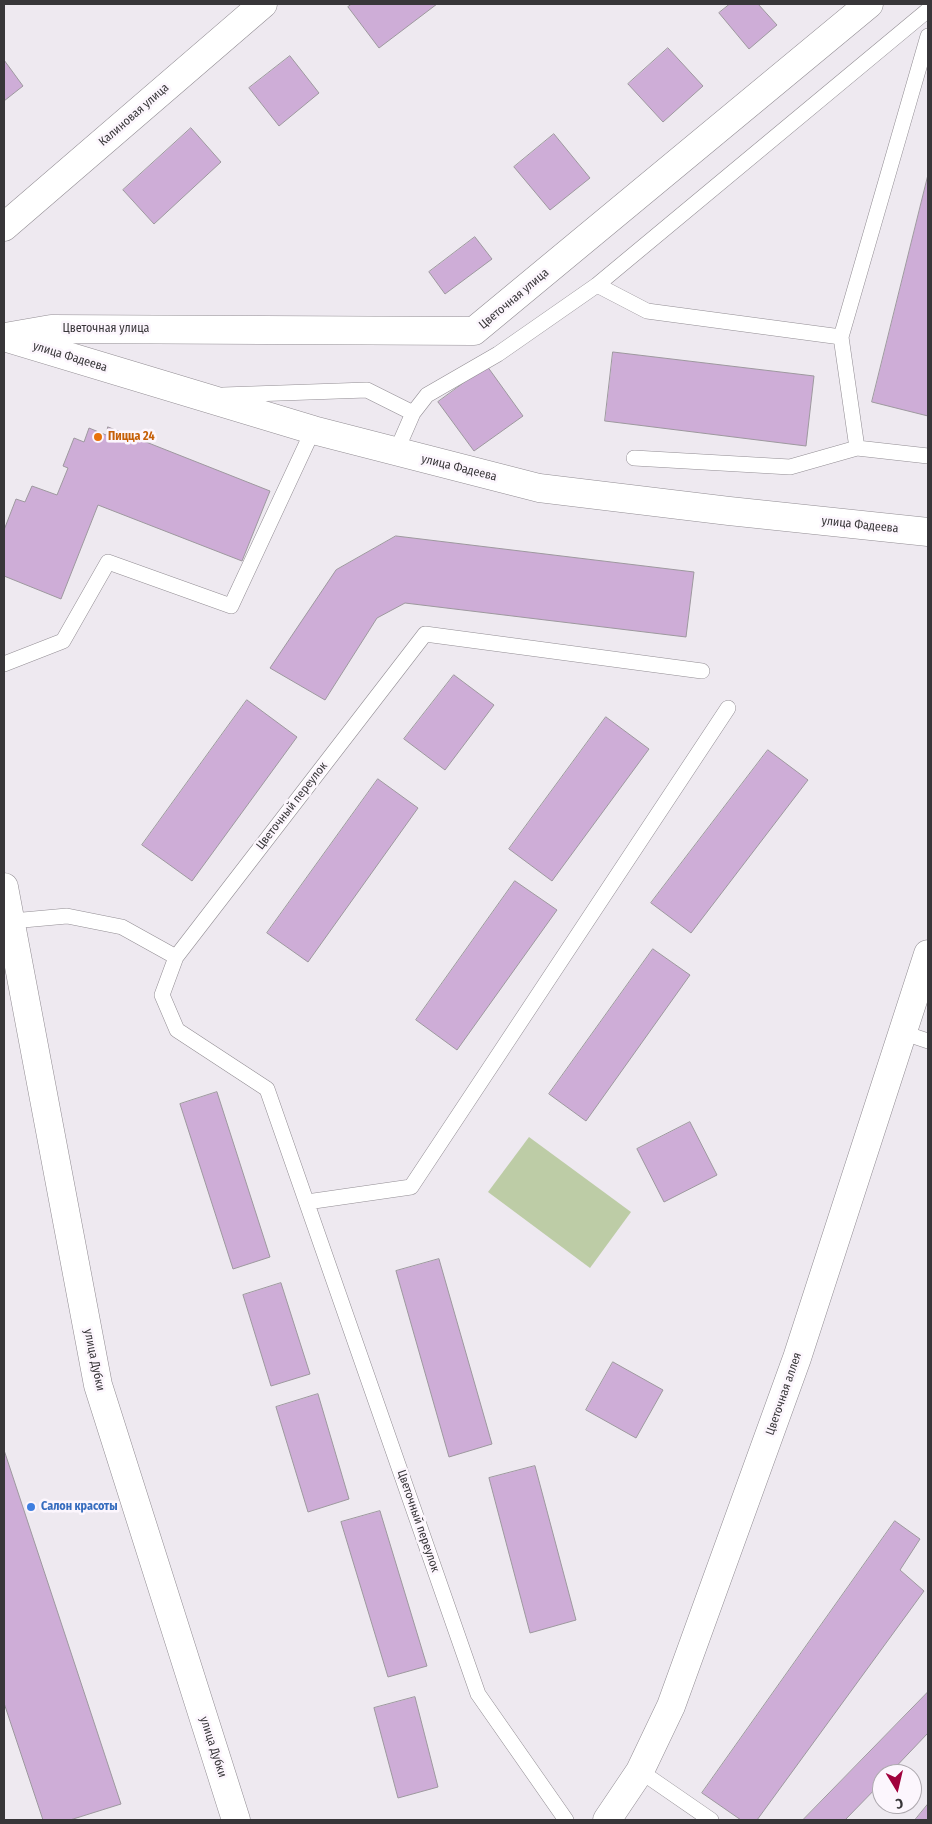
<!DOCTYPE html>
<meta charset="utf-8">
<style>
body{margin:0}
#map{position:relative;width:932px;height:1824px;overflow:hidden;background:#eee9f0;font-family:"Fira Sans Condensed",sans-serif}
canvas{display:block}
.frame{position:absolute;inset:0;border:5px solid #383639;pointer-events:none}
.north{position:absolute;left:872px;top:1764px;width:50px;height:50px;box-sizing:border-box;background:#fcf6fd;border:1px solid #aea9af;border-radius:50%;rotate:171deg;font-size:14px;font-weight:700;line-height:20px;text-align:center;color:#383639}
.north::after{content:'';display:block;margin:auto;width:18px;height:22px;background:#a0013c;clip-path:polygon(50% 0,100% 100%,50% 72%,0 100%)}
</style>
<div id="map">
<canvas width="932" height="1824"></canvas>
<div class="frame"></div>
<div class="north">С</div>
</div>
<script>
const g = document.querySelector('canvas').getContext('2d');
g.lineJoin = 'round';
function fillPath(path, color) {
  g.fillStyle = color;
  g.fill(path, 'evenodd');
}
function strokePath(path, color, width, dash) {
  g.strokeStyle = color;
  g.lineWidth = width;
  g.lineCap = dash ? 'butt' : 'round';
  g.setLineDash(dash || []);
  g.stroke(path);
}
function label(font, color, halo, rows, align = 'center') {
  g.font = font + ' "Fira Sans Condensed",sans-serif';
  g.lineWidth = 5;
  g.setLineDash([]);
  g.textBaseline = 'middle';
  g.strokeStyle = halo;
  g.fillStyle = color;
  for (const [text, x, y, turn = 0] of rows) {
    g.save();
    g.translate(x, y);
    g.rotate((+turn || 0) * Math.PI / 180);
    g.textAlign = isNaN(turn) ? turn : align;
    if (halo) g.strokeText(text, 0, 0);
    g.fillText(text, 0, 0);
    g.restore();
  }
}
fillPath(new Path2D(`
 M529,1137L631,1212L590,1268L488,1192Z`), '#bdcca6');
const building = new Path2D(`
 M352,4H437L379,48L348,7Z
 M730,4H758L777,25L749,49L719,13Z
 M668,48L703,86L663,122L628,84Z
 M290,56L319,93L279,126L249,88Z
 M4,60L23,86L4,101Z
 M191,128L221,162L154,224L123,190Z
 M554,134L590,178L550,210L514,167Z
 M928,175V416L872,402Z
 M475,237L492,259L445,294L429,272Z
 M613,352L814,376L806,446L605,421Z
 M487,366L523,416L474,451L438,402Z
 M108,427L270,491L242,561L98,505L61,599L4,576V530L16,499L25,502L32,486L57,495L68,468L63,466L74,438L84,442L89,428L106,435Z
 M396,536L694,572L686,637L405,603L377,618L325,700L270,668L336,570Z
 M454,675L494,705L445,770L404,739Z
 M247,700L297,737L192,881L142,845Z
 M606,717L649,749L552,881L509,849Z
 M768,750L808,780L691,933L651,903Z
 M378,779L418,808L308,962L267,933Z
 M515,881L557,910L457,1050L416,1020Z
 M653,949L690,975L586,1121L549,1094Z
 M217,1092L270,1257L233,1269L180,1104Z
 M690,1122L717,1175L664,1202L637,1149Z
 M439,1259L492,1444L449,1457L396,1271Z
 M281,1283L310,1374L271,1386L243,1295Z
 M613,1362L663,1390L636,1438L586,1410Z
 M318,1394L349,1499L308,1512L276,1407Z
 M4,1450L121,1804L70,1820H43L4,1703Z
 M535,1466L576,1620L530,1633L489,1478Z
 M380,1511L427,1666L388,1677L341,1522Z
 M895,1521L920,1539L900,1570L924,1591L757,1820H741L702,1793Z
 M928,1692V1733L889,1774H882V1782L845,1820H803Z
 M415,1697L438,1787L398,1798L374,1708Z
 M928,1804V1820H915Z`);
fillPath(building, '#ceadd7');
strokePath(building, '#9d989e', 1);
const lane = new Path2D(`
 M928,10L597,285L647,311L841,337L928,36
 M841,337L857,448L928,456
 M223,395L367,390L413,413
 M396,452L413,413L427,395L498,354L597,285
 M634,458L790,467L857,448
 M4,664L63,641L108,562L231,606L313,430
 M12,921L67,916L122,927L176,957
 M904,1033L928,1041
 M307,1202L411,1187L728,708
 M640,1771L711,1820
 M566,1820L478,1694L267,1089L177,1030L162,995L176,957L425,634L702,671`);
const street = new Path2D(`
 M4,227L263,4
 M5,337L51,329L474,331L869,4`);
const secondary = new Path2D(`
 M4,337L313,430L539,488L729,511L928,532
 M4,887L98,1385L236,1820
 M607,1820L640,1771L671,1706L797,1358L928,954`);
strokePath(lane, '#928d93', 16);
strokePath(street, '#928d93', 29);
strokePath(secondary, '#928d93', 29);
strokePath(lane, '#fff', 15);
strokePath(street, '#fff', 28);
strokePath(secondary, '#fff', 28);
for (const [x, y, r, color] of [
 [98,437,5,"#e8710a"],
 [31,1507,5,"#3f7fe0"]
]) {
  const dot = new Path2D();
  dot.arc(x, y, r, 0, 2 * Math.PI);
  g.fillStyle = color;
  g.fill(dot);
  strokePath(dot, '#fcf6fd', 2);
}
label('12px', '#383639', '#fcf6fd', [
 ["Калиновая улица",134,115,-41],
 ["Цветочная улица",514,299,-40],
 ["Цветочная улица",106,329],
 ["улица Фадеева",70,357,17],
 ["улица Фадеева",459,468,14],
 ["улица Фадеева",860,525,6],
 ["Цветочный переулок",292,806,-52],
 ["улица Дубки",94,1360,78],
 ["Цветочная аллея",784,1394,-71],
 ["Цветочный переулок",418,1521,71],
 ["улица Дубки",213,1747,72]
]);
label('bold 12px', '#c56008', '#fcf6fd', [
 ["Пицца 24",108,437]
], 'left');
label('bold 12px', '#366cbe', '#fcf6fd', [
 ["Салон красоты",41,1507]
], 'left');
</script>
